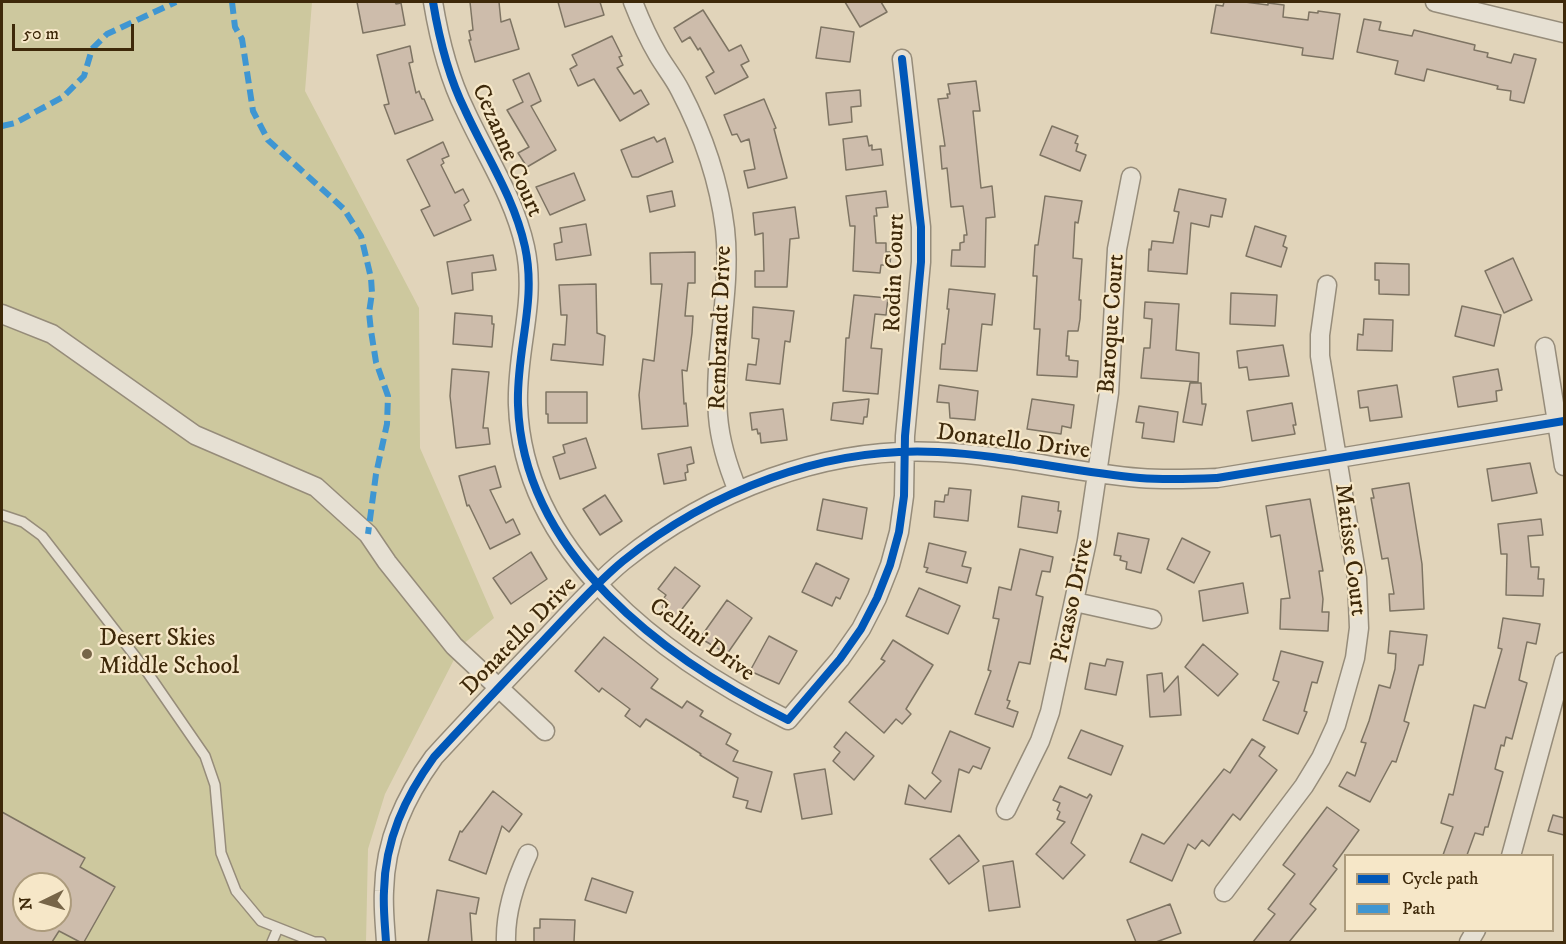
<!DOCTYPE html>
<style>
body{margin:0}
#map{position:relative;width:1566px;height:944px;overflow:hidden;background:#e1d4ba;font-family:"IM FELL DW Pica",serif}
canvas{display:block}
.frame{position:absolute;inset:0;border:3px solid #3e290a;pointer-events:none}
.legend{position:absolute;left:1344px;top:854px;width:210px;height:78px;box-sizing:border-box;background:#f6e7c8;border:2px solid #ac9b7c;margin:0;padding:8px 10px;list-style:none;font-size:18px;color:#3e290a}
.legend li{display:flex;align-items:center;gap:12px;height:30px}
.legend b{width:30px;border:2px solid #ac9b7c}
.north{position:absolute;left:12px;top:872px;width:60px;height:60px;box-sizing:border-box;background:#f6e7c8;border:2px solid #ac9b7c;border-radius:50%;rotate:265deg;font-size:16px;font-weight:700;line-height:24px;text-align:center;color:#3e290a}
.north::after{content:'';display:block;margin:auto;width:21px;height:27px;background:#776548;clip-path:polygon(50% 0,100% 100%,50% 72%,0 100%)}
.scale{position:absolute;left:12px;top:24px;width:122px;height:27px;box-sizing:border-box;border:3px solid #3e290a;border-top:0;padding-left:8px;font-size:18px;line-height:21px;white-space:nowrap;color:#3e290a;-webkit-text-stroke:4px #f6e7c8;paint-order:stroke}
</style>
<div id="map">
<canvas width="1566" height="944"></canvas>
<div class="frame"></div>
<ul class="legend">
<li><b style="height:8px;background:#0057b8"></b>Cycle path</li>
<li><b style="height:8px;background:#3f96d2"></b>Path</li>
</ul>
<div class="north">N</div>
<div class="scale">50 m</div>
</div>
<script>
const g = document.querySelector('canvas').getContext('2d');
g.lineJoin = 'round';
function fillPath(path, color) {
  g.fillStyle = color;
  g.fill(path, 'evenodd');
}
function strokePath(path, color, width, dash) {
  g.strokeStyle = color;
  g.lineWidth = width;
  g.lineCap = dash ? 'butt' : 'round';
  g.setLineDash(dash || []);
  g.stroke(path);
}
function label(font, color, halo, rows, align = 'center') {
  g.font = font + ' "IM FELL DW Pica",serif';
  g.lineWidth = 4.5;
  g.setLineDash([]);
  g.textBaseline = 'middle';
  g.strokeStyle = halo;
  g.fillStyle = color;
  for (const [text, x, y, turn = 0] of rows) {
    g.save();
    g.translate(x, y);
    g.rotate((+turn || 0) * Math.PI / 180);
    g.textAlign = isNaN(turn) ? turn : align;
    if (halo) g.strokeText(text, 0, 0);
    g.fillText(text, 0, 0);
    g.restore();
  }
}
fillPath(new Path2D(`
 M2,2H312L305,91L419,308L420,448L494,618L461,646L385,794L368,849L366,942H2ZM24,884H60V920H24Z`), '#cdc89e');
const building = new Path2D(`
 M357,2H395L396,4L401,3L405,25L363,33Z
 M470,2H499L501,22L510,19L519,49L475,62L469,40H471L469,31L473,30Z
 M558,2H600L604,15L565,27Z
 M845,2H881L887,12L860,27Z
 M1224,2H1245L1268,5V3L1284,5L1283,17L1308,20L1309,12L1318,13V11L1340,14L1333,59L1302,55L1303,48L1211,33L1216,5L1223,6Z
 M703,10L729,51L741,45L749,61L741,65L748,77L715,94L706,77L714,72L700,48L698,50L690,37L682,42L674,28Z
 M1364,19L1381,22L1379,30L1412,36L1414,30L1475,45L1474,50L1488,53L1487,57L1511,63L1514,54L1536,59L1524,103L1510,100L1511,91L1497,89L1498,86L1427,69L1424,81L1395,74L1398,61L1357,52Z
 M821,27L854,32L850,62L816,58Z
 M612,36L622,56L619,57L623,65L617,68L634,94L641,90L649,104L620,121L594,79L578,86L570,69L577,65L572,55Z
 M410,46L413,62L409,63L416,93L419,91L422,99H424L433,120L395,134L384,105L389,104L377,55Z
 M529,73L541,101L531,106L556,150L527,167L518,153L529,147L507,110L523,102L513,80Z
 M976,81L980,111H973L981,188L992,186L995,217L986,218L985,267L951,266L952,250H960V243L964,242V235H967L963,206L951,207L947,168L942,169L940,146H945L938,99L948,98L947,94H950L948,84Z
 M860,90L861,106L851,107L852,122L829,125L826,93Z
 M764,99L776,128L774,129L787,178L748,188L744,171L755,169L749,139L741,142L737,134L732,135L724,115Z
 M1052,126L1078,136L1075,143L1078,144L1076,151L1086,155L1080,171L1040,155Z
 M867,136L869,146L872,145V150L881,149L883,165L846,170L843,139Z
 M654,137L657,142L665,138L673,162L638,177H632L621,150Z
 M443,142L449,156L442,159L444,163L441,165L455,193L463,189L469,201L464,205L471,220L434,236L421,210L430,206L407,160Z
 M574,173L585,200L550,215L536,187Z
 M1179,189L1226,199L1222,217L1211,215L1209,227L1191,223L1187,274L1148,271L1149,249L1151,250L1152,241L1173,243L1179,212L1174,211Z
 M672,191L675,206L650,212L647,196Z
 M886,191L888,207L876,208L877,216H874L876,243H886V252H891L890,265H881L880,273L853,271L855,226H850L846,196Z
 M1045,196L1082,201L1078,223L1075,222L1073,258L1082,259L1079,300H1081L1080,319L1078,331H1068L1066,356H1069V360L1078,361L1077,377L1037,375L1040,329H1034L1037,276H1033L1035,245H1038Z
 M795,207L799,238L790,239L787,287H755V271H764L763,233L755,235L753,213Z
 M586,224L591,255L556,260L554,244L562,242L560,228Z
 M1255,226L1286,236L1283,246L1287,248L1281,267L1246,256Z
 M695,252V283H688L685,316H693L692,333L687,371L682,370L684,404L686,403L688,426L642,429L639,395L643,359L654,361L662,284H651L650,253Z
 M493,255L496,270L472,273L473,290L452,294L447,262Z
 M1513,258L1532,300L1504,313L1485,271Z
 M1375,263L1409,264V295L1379,294V280H1375Z
 M596,284L597,333L605,336L603,365L551,360L553,344L565,345L567,315H561L559,285Z
 M949,289L995,294L992,325L982,324L977,371L940,369L942,344H945L949,309H947Z
 M1231,293L1277,295L1275,326L1230,324Z
 M854,295L888,298L886,315L875,314L871,348L882,349L878,394L843,391L846,338H849Z
 M1145,302L1179,304L1176,350L1199,353L1198,382L1141,378L1144,348H1150L1152,319L1144,318Z
 M1462,306L1501,315L1494,346L1455,336Z
 M753,307L794,311L790,342L785,341L780,384L746,380L748,364L756,365L759,339L752,338Z
 M455,313L492,316V324H494L492,347L453,344Z
 M1364,319L1393,320L1392,351L1357,350L1358,334L1363,335Z
 M1283,345L1289,376L1249,380L1247,367L1239,368L1237,351Z
 M452,369L489,372L483,428H488L490,444L456,448L450,396Z
 M1498,369L1502,390L1496,391L1497,401L1458,407L1453,377Z
 M1190,383H1201L1202,404H1206L1202,425L1183,422Z
 M939,385L978,391L975,420L950,418L949,403L937,402Z
 M1397,385L1402,417L1370,421L1368,407L1360,408L1358,391Z
 M546,392H587V423H548V414H546Z
 M869,399L867,417H864L863,424L831,420L833,403Z
 M1032,399L1074,405L1071,428L1062,426L1061,434L1027,429Z
 M1292,403L1296,425H1293L1295,434L1252,441L1247,411Z
 M1139,406L1178,412L1174,442L1142,438L1144,423L1136,422Z
 M783,409L787,440L761,443L760,433L758,434L757,429L752,430L750,413Z
 M586,438L596,468L560,479L553,457L565,453L563,445Z
 M691,447L694,463L687,465L688,472L685,473L686,480L664,484L658,454Z
 M1530,463L1537,493L1492,501L1487,469Z
 M495,466L501,487L490,490L506,523L513,519L520,534L490,549L469,505L467,506L459,476Z
 M1409,483L1422,564L1424,609L1390,611L1389,594H1394L1388,558L1382,559L1371,498H1374L1372,489Z
 M949,488L971,490L968,521L934,517L935,501L944,502L945,495H948Z
 M605,495L622,521L600,535L583,509Z
 M1022,496L1059,502L1058,511H1061L1057,533L1018,527Z
 M823,499L867,508L862,539L817,530Z
 M1310,499L1323,571H1319L1323,599L1322,612H1329L1328,631L1280,629L1281,599L1290,598L1280,535L1271,537L1266,506Z
 M1541,519L1543,535L1528,536L1531,567H1539L1538,579H1544L1543,596L1506,595L1507,554H1501L1498,524Z
 M1118,533L1149,539L1141,573L1126,569L1127,562L1120,560L1121,556L1114,555Z
 M1182,538L1210,552L1194,583L1167,569Z
 M929,543L966,552L962,566L971,568L967,583L926,572L928,568L924,567Z
 M1020,549L1053,557L1050,572L1042,571L1036,595L1043,597L1030,664L1019,662L1007,700L1010,701L1007,708L1018,712L1013,727L975,714L991,671L988,670L999,619L993,618L999,587L1011,590Z
 M531,552L547,579L511,604L493,578Z
 M816,563L849,579L840,599L836,597L832,606L802,592Z
 M675,567L700,586L675,618L662,607L667,600L664,598L666,595L658,589Z
 M1243,583L1248,613L1203,621L1199,591Z
 M919,588L960,606L948,634L906,616Z
 M727,600L752,618L727,654L700,638Z
 M1503,618L1540,624L1536,644L1527,642L1519,680L1527,683L1512,739L1506,737L1504,746L1501,745L1495,769L1503,772L1488,827H1485L1483,835L1475,833L1467,855H1443L1453,827L1441,823L1449,794L1453,795L1474,705L1485,708L1502,649L1498,648Z
 M1390,631L1427,635L1423,665H1419L1404,721L1409,723L1396,762L1392,761L1370,802L1339,786L1347,772L1355,776L1366,743L1361,742L1369,721L1379,685L1390,688L1395,669L1396,654L1388,653Z
 M769,636L797,651L779,684L750,671Z
 M604,637L658,679L651,688L682,708L687,701L703,711L700,716L731,734L726,744L738,751L733,761L772,772L761,812L746,808L748,801L733,797L738,778L700,755L701,754L646,719L640,727L625,716L630,709L602,688L599,692L575,671Z
 M893,640L933,665L906,709L911,714L902,724L896,719L884,733L849,702L885,661L881,659Z
 M1203,644L1238,674L1218,696L1185,667Z
 M1281,651L1323,662L1317,683L1312,682L1304,711L1307,712L1298,734L1263,720L1279,682L1273,680Z
 M1107,659L1123,662L1116,695L1085,689L1090,663L1105,666Z
 M1162,673L1164,692L1178,676L1181,715L1150,717L1147,675Z
 M1081,730L1123,746L1111,775L1068,758Z
 M950,731L990,748L981,769L973,766L969,773L959,769L951,812L905,804L909,785L925,799L941,781L932,773Z
 M846,732L874,756L854,780L833,761L840,752L834,747Z
 M1252,739L1265,747L1259,756L1277,770L1240,820L1233,814L1209,846L1202,840L1195,849L1188,844L1172,881L1130,862L1142,834L1164,844L1224,769L1230,773Z
 M825,769L832,814L802,819L794,774Z
 M1060,786L1087,798L1090,794L1092,796L1071,843L1085,855L1063,879L1036,854L1065,822L1057,819L1060,812L1057,810L1060,803L1053,800Z
 M493,791L522,814L509,832L502,826L486,874L449,860L460,831L462,832Z
 M1327,807L1359,830L1333,866L1337,869L1310,904L1316,909L1289,942H1253L1275,914L1268,909L1295,874L1283,865Z
 M2,812L85,858L80,867L115,887L84,942H80L59,931L52,942H2ZM24,884H60V920H24Z
 M1553,815L1564,818V835L1548,831Z
 M959,835L979,861L949,884L930,859Z
 M1013,861L1020,907L989,911L983,866Z
 M592,878L633,892L626,913L585,900Z
 M437,890L479,898L476,914L470,913L472,942H428Z
 M1170,904L1181,933L1156,942H1136L1127,920Z
 M540,919L575,920L574,942H534V928H540Z`);
fillPath(building, '#cdbcab');
strokePath(building, '#7e7463', 1.5);
const service = new Path2D(`
 M2,515L23,522L42,536L145,669L205,756L215,785L221,853L236,891L261,921L314,942H321
 M272,942L278,928`);
const minor = new Path2D(`
 M433,2C439,38 448,76 465,110C486,156 514,197 525,247C537,302 516,350 518,405C523,555 665,659 788,720L840,659L861,629L877,598L890,565L899,532L904,496L905,436L921,262V227L902,59
 M633,2C640,20 648,38 658,55C665,67 674,78 680,90C703,134 719,180 725,229C732,292 713,354 718,416C720,442 728,467 738,491
 M1435,2L1564,33
 M2,314L52,334L195,435L316,487L368,534L387,562L454,646L545,731
 M1545,347L1564,466
 M1075,602L1152,619
 M1006,810L1040,741L1050,712L1087,541L1109,393L1117,249L1131,177
 M1511,856L1564,662
 M1224,892L1304,786L1321,758L1336,725L1355,658L1359,628L1357,578L1320,356V335L1327,285
 M386,942C385,925 383,908 384,891C385,840 405,797 434,757C470,718 506,680 543,641C569,614 594,585 623,561C710,491 825,446 938,452C1006,455 1072,472 1140,478C1166,480 1191,479 1217,478L1564,421
 M506,942C505,911 515,882 528,854
 M1469,942L1476,930`);
strokePath(service, '#968c7a', 12);
strokePath(minor, '#968c7a', 21);
strokePath(service, '#e6e0d3', 9);
strokePath(minor, '#e6e0d3', 18);
strokePath(new Path2D(`
 M232,2L235,27L242,39L253,111L268,140L344,209L361,236L371,278L372,293L369,313L371,331L376,362L388,396L387,424L376,474L368,534
 M2,126L15,123L63,97L84,76L92,49L107,34L176,2`), '#3f96d2', 6, [12, 6]);
strokePath(new Path2D(`
 M433,2C439,38 448,76 465,110C486,156 514,197 525,247C537,302 516,350 518,405C523,555 665,659 788,720L840,659L861,629L877,598L890,565L899,532L904,496L905,436L921,262V227L902,59
 M386,942C385,925 383,908 384,891C385,840 405,797 434,757C470,718 506,680 543,641C569,614 594,585 623,561C710,491 825,446 938,452C1006,455 1072,472 1140,478C1166,480 1191,479 1217,478L1564,421`), '#0057b8', 8);
for (const [x, y, r, color] of [
 [87,654,6,"#776548"]
]) {
  const dot = new Path2D();
  dot.arc(x, y, r, 0, 2 * Math.PI);
  g.fillStyle = color;
  g.fill(dot);
  strokePath(dot, '#f6e7c8', 2);
}
label('24px', '#3e290a', '#f6e7c8', [
 ["Cezanne Court",506,151,66],
 ["Rodin Court",896,273,-88],
 ["Baroque Court",1113,324,-86],
 ["Rembrandt Drive",722,328,-88],
 ["Donatello Drive",1013,443,7],
 ["Matisse Court",1349,550,83],
 ["Picasso Drive",1074,601,-78],
 ["Donatello Drive",520,637,-46],
 ["Cellini Drive",701,641,36]
]);
label('24px', '#3e290a', '#f6e7c8', [
 ["Desert Skies",99,640],
 ["Middle School",99,668]
], 'left');
</script>
